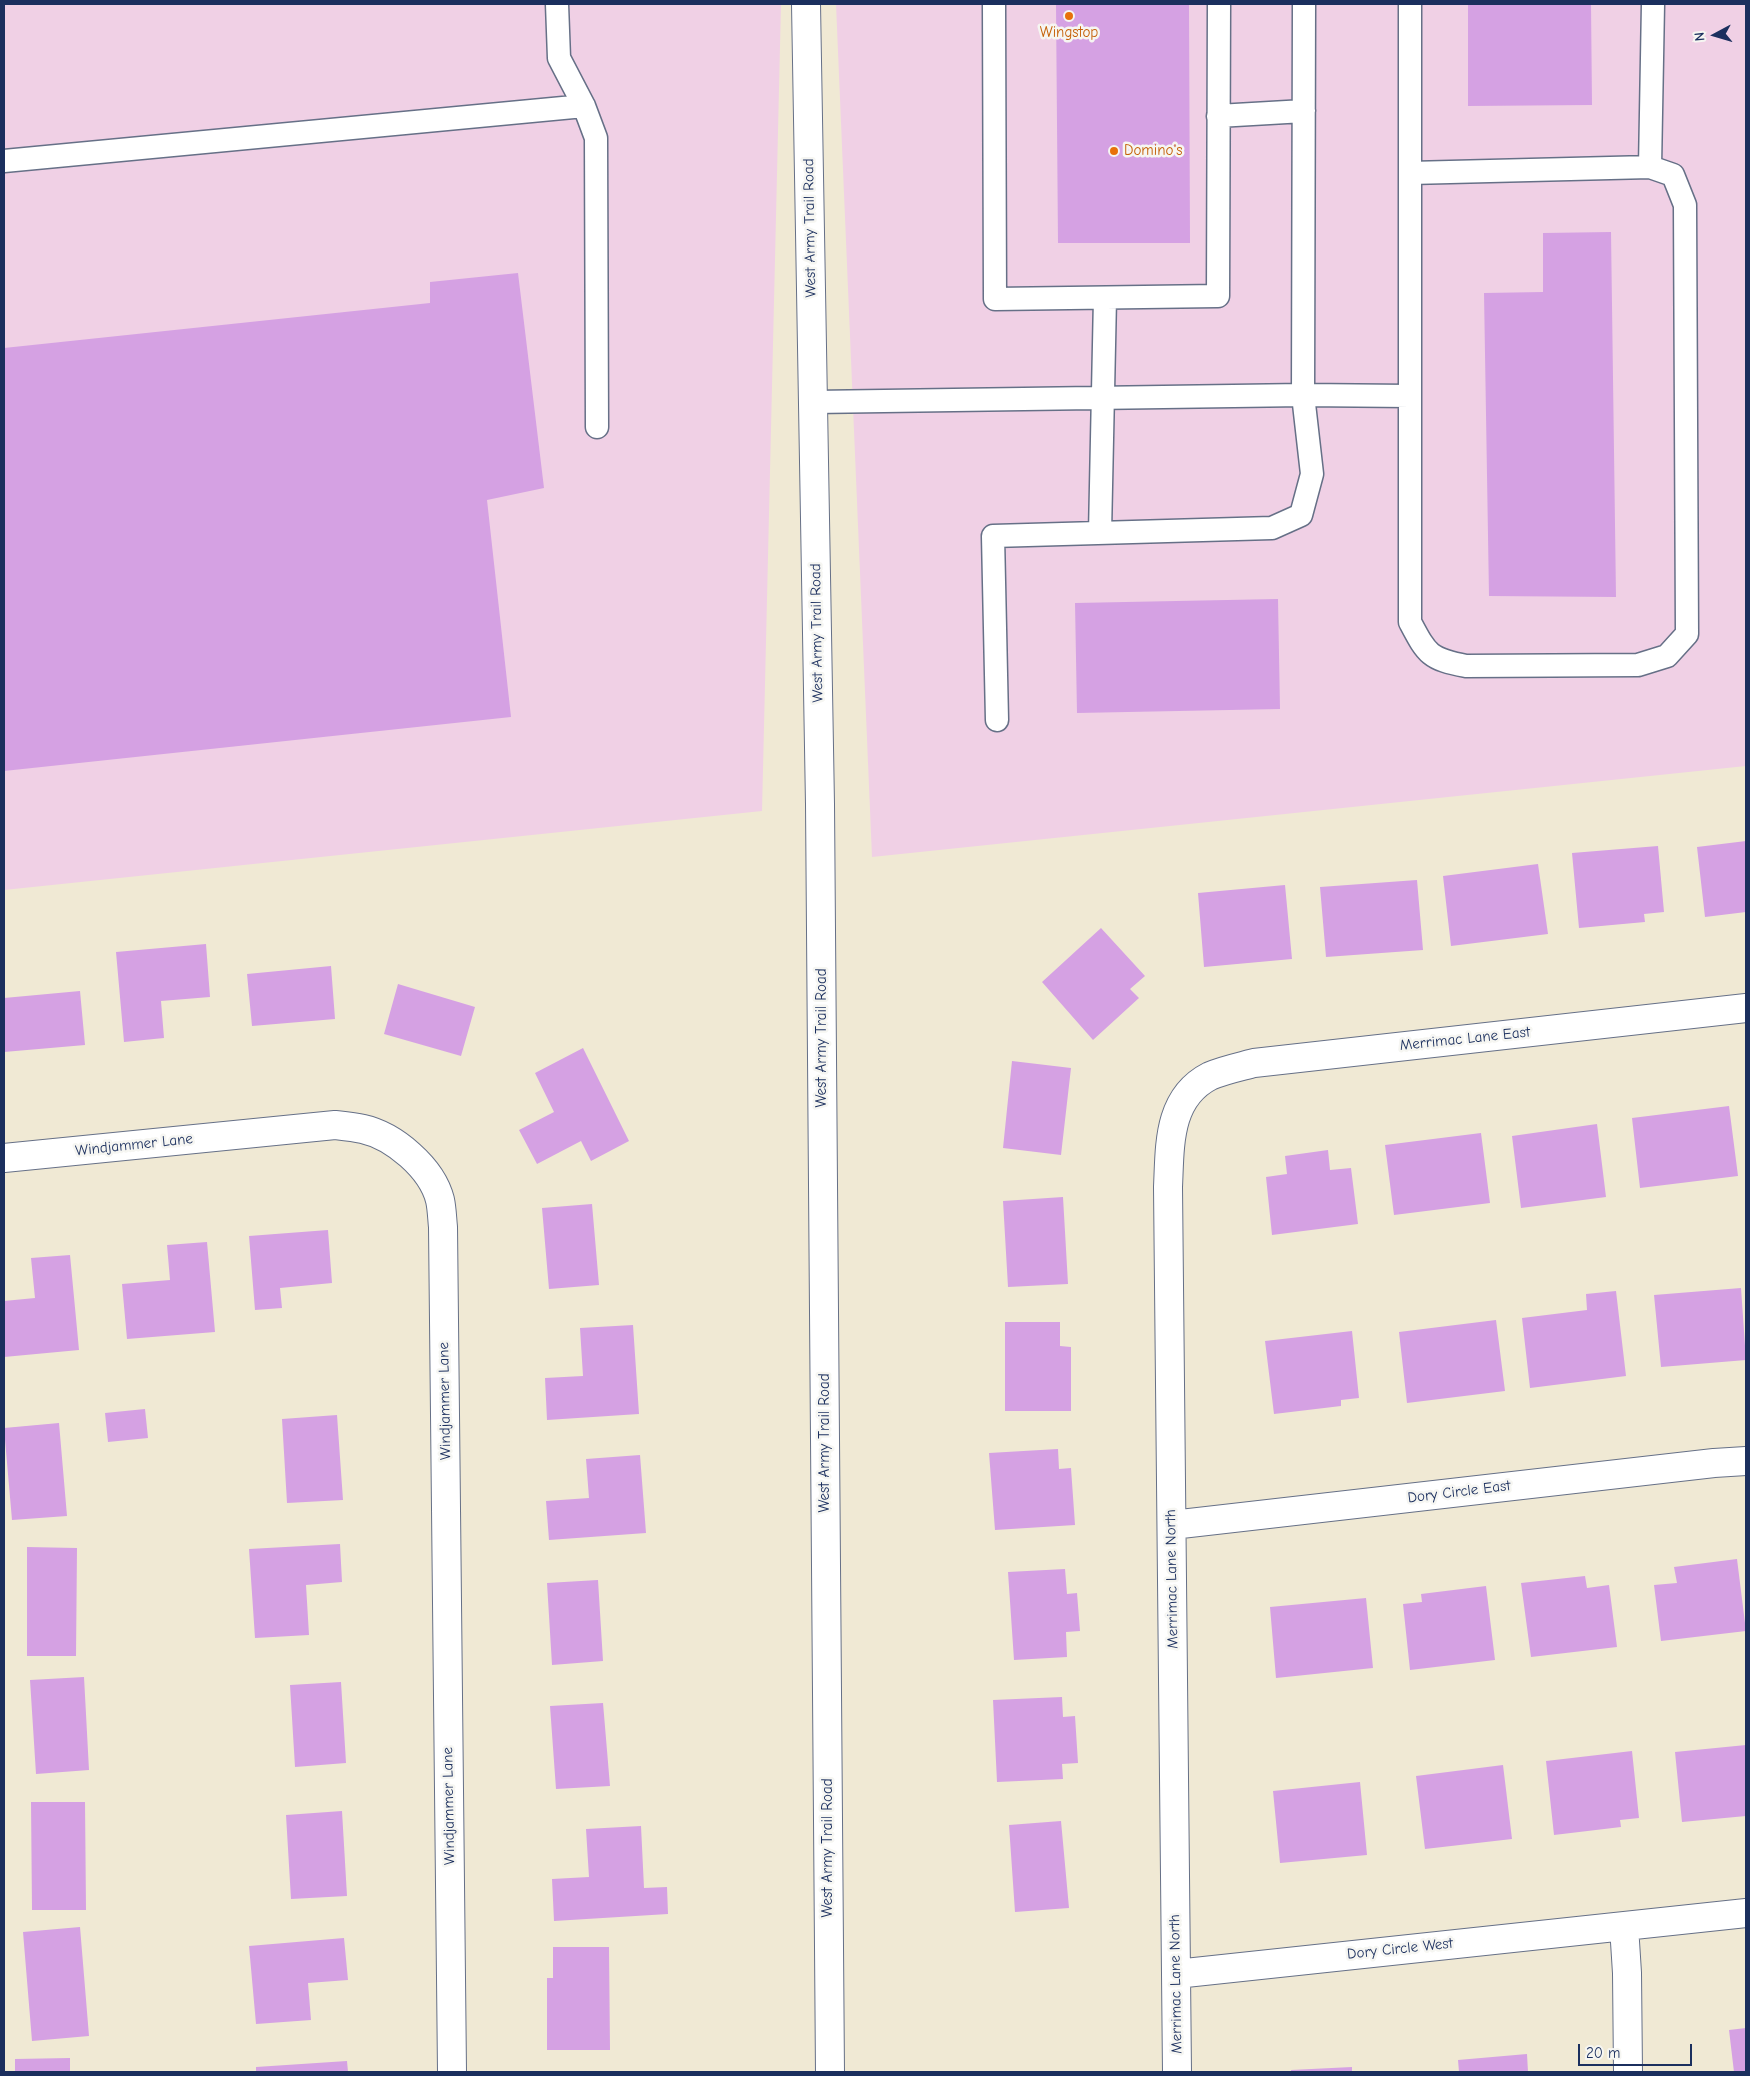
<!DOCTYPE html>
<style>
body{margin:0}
#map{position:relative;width:1750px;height:2076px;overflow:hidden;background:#f0e9d4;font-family:"Comic Neue",sans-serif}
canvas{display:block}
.frame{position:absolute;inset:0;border:5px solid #1b2f5e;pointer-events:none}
.north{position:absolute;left:1690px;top:10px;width:50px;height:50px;-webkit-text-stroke:4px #f6f6f2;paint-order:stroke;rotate:264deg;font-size:14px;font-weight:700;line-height:20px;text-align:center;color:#1b2f5e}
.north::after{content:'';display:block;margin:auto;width:18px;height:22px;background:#1b2f5e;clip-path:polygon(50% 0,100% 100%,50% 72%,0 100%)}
.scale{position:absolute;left:1578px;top:2044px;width:114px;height:22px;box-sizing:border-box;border:2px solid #1b2f5e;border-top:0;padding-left:6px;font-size:15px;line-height:18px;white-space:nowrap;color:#1b2f5e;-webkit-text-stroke:4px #f6f6f2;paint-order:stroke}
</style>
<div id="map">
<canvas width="1750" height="2076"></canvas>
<div class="frame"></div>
<div class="north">N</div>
<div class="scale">20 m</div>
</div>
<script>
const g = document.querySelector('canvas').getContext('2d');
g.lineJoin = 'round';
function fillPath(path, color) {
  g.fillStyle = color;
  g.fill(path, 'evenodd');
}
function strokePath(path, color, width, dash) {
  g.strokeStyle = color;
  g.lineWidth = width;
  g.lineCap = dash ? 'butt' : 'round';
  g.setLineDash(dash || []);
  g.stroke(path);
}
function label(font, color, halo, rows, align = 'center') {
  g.font = font + ' "Comic Neue",sans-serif';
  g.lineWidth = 5;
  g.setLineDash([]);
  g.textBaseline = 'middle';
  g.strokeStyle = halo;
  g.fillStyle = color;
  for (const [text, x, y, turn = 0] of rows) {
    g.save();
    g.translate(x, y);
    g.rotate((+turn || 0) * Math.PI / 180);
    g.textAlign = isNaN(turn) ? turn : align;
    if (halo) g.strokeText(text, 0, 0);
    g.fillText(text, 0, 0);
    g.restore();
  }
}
fillPath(new Path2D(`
 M4,4H781L762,811L4,890Z
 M836,4H1746V766L872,857Z`), '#f0d0e5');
fillPath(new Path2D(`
 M1056,4H1189L1190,243H1058Z
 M1468,4H1591L1592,105L1468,106Z
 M1611,232L1616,597L1489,596L1484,293L1543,292V233Z
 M518,273L544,488L487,500L511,717L4,771V348L430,303V282Z
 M1278,599L1280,709L1077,713L1075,603Z
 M1746,841V912L1705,917L1697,847Z
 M1658,846L1664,912L1644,914L1645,922L1579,928L1572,853Z
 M1538,864L1548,934L1451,946L1443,876Z
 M1417,880L1423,950L1326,957L1320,887Z
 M1285,885L1292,959L1204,967L1198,893Z
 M1101,928L1145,976L1130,989L1139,998L1093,1040L1042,982Z
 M206,944L210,997L161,1001L164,1038L124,1042L116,952Z
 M331,966L335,1019L252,1026L247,974Z
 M398,984L475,1007L461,1056L384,1034Z
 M80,991L85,1045L4,1052V998Z
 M583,1048L629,1141L591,1161L581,1141L537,1164L519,1130L554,1112L535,1073Z
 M1012,1061L1071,1068L1061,1155L1003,1148Z
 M1729,1106L1738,1176L1640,1188L1632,1118Z
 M1597,1124L1606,1197L1521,1208L1512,1136Z
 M1481,1133L1490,1203L1394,1215L1385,1145Z
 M1328,1150L1330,1170L1351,1168L1358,1224L1272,1235L1266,1177L1287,1174L1285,1156Z
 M1063,1197L1068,1284L1008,1287L1003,1201Z
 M592,1204L599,1285L549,1289L542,1208Z
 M328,1230L332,1283L280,1288L282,1308L255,1310L249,1236Z
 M207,1242L215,1332L127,1339L122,1284L170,1280L167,1245Z
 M70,1255L79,1350L4,1357V1301L35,1298L31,1258Z
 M1741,1288L1746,1360L1661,1367L1654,1295Z
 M1616,1291L1626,1376L1530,1388L1522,1318L1587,1310L1586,1294Z
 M1496,1320L1505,1391L1407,1403L1399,1332Z
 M1005,1322H1060V1346L1071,1347V1411H1005Z
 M633,1325L639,1414L547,1420L545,1378L583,1376L580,1328Z
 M1352,1331L1359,1398L1341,1400V1406L1274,1414L1265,1341Z
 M145,1409L148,1438L108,1442L105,1413Z
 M337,1415L343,1500L287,1503L282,1419Z
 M59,1423L67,1516L12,1520L4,1428Z
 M1058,1449L1059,1469L1071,1468L1075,1525L995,1530L989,1453Z
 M640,1455L646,1533L549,1540L546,1501L589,1498L586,1459Z
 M340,1544L342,1582L306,1585L309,1635L255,1638L249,1549Z
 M27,1547L77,1548L76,1656H27Z
 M1737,1559L1746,1631L1661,1641L1654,1585L1677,1583L1674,1567Z
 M1065,1569L1067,1594L1077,1593L1080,1631L1066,1632L1067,1657L1014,1660L1008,1572Z
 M1585,1576L1587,1588L1609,1585L1617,1647L1531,1657L1521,1583Z
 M598,1580L603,1661L552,1665L547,1583Z
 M1486,1586L1495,1660L1410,1670L1403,1604L1422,1602L1421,1594Z
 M1366,1598L1373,1668L1276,1678L1270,1607Z
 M84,1677L89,1770L36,1774L30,1680Z
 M341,1682L346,1763L295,1767L290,1685Z
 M1062,1697L1063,1717L1075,1716L1078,1763L1062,1764L1063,1779L997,1782L993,1700Z
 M603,1703L610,1786L556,1789L550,1706Z
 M1746,1745V1816L1682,1822L1675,1752Z
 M1632,1751L1639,1818L1620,1820L1621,1827L1554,1835L1546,1761Z
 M1503,1765L1512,1839L1425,1849L1416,1776Z
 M1360,1782L1367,1855L1280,1863L1273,1791Z
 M31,1802H85L86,1910H32Z
 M342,1811L347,1896L291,1899L286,1815Z
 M1061,1821L1069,1908L1015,1912L1009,1825Z
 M641,1826L644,1888L667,1887L668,1914L554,1921L552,1879L589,1877L586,1829Z
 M80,1927L89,2036L32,2041L23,1932Z
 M344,1938L348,1980L308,1983L311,2020L256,2024L249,1946Z
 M553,1947H609L610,2050H547V1978H553Z
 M1746,2028V2072H1734L1729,2030Z
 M1527,2054L1528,2072H1459L1458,2060Z
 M70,2058V2072H15V2059Z
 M347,2061L348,2072H256V2067Z
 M1352,2067V2072H1291V2070Z`), '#d5a1e3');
const lane = new Path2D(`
 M557,4L559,58L584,106L596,138L597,427
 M994,4L995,299L1218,296L1219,4
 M1218,116L1304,111
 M4,161L584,106
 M1650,167L1653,4
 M1410,173L1650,167L1673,175L1685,205L1687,634L1667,656L1638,665L1466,666C1429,659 1427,654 1410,622V4
 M814,402L1303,395L1304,4
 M1100,533L1105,298
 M997,720L993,536L1272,528L1301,515L1312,474L1303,395L1410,396`);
const street = new Path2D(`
 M4,1158L335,1125C344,1126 354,1127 363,1129C394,1136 432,1168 440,1200C442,1209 442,1218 443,1227L452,2072
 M1172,1525L1714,1463L1746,1461
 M1624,1926L1627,1973L1628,2072
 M1176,1974L1746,1913
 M1177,2072L1168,1187C1170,1147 1167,1098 1210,1076C1224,1070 1239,1067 1254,1063L1746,1008`);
const secondary = new Path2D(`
 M806,4L820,804L830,2072`);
strokePath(lane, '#667087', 25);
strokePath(street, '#667087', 30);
strokePath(secondary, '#667087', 30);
strokePath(lane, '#fff', 22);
strokePath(street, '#fff', 28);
strokePath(secondary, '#fff', 28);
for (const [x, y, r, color] of [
 [1069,16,5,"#e8710a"],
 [1114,151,5,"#e8710a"]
]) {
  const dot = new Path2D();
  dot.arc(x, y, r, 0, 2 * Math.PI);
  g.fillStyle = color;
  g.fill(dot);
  strokePath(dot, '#f6f6f2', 2);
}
label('15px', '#c56008', '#f6f6f2', [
 ["Wingstop",1069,33],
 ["Domino's",1124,151,"left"]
]);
label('15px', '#1b2f5e', '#f6f6f2', [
 ["West Army Trail Road",810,228,-91],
 ["West Army Trail Road",817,633,-91],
 ["West Army Trail Road",822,1038,-90],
 ["Merrimac Lane East",1465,1039,-6],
 ["Windjammer Lane",134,1145,-6],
 ["Windjammer Lane",445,1401,-91],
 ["West Army Trail Road",825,1443,-90],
 ["Dory Circle East",1459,1492,-7],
 ["Merrimac Lane North",1172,1579,-91],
 ["Windjammer Lane",449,1806,-91],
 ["West Army Trail Road",828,1848,-90],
 ["Dory Circle West",1400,1949,-6],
 ["Merrimac Lane North",1176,1984,-91]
]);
</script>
